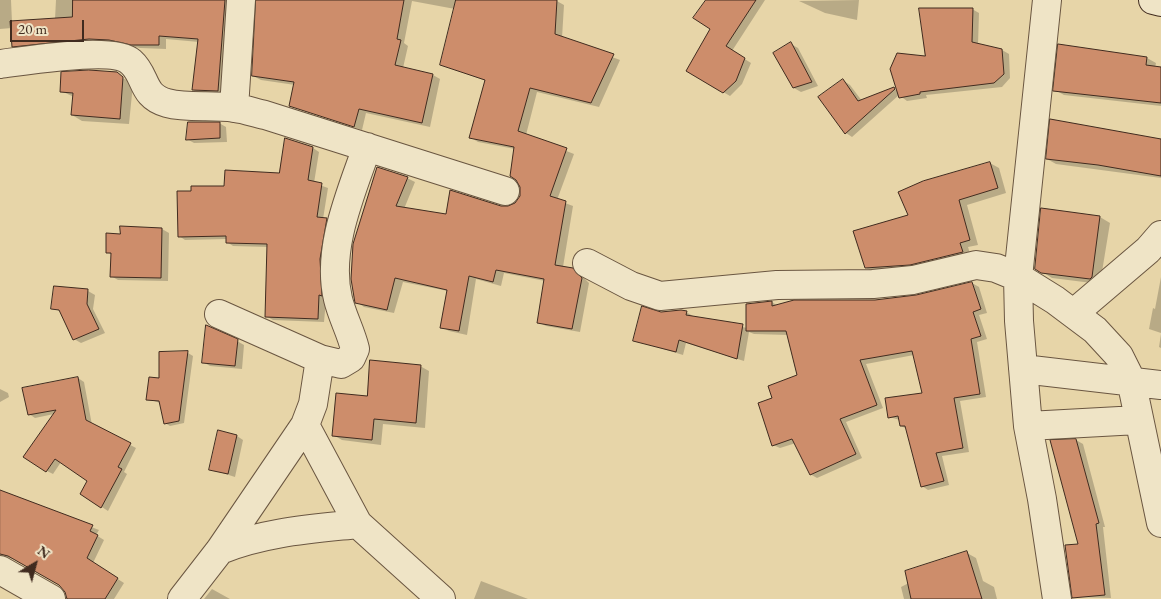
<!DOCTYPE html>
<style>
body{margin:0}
#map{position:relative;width:1161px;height:599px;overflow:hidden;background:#e7d5a8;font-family:"EB Garamond",serif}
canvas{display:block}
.north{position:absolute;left:10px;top:539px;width:50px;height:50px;-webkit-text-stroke:4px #efe4c6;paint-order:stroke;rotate:37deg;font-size:14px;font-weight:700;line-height:20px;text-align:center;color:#402b1f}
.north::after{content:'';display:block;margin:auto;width:18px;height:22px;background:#402b1f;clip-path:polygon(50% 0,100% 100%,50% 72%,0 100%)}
.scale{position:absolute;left:10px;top:20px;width:74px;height:22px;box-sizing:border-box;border:2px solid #402b1f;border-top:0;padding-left:6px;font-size:15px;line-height:18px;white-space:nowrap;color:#402b1f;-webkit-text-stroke:4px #efe4c6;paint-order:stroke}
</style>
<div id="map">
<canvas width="1161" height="599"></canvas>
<div class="north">N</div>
<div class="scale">20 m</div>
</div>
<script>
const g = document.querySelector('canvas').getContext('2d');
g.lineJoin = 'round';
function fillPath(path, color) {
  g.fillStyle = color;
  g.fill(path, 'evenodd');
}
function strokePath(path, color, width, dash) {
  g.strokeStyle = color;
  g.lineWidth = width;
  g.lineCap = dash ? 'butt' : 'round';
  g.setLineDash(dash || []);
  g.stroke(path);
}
fillPath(new Path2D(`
 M0,0H11L12,22L55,19L56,0H234L225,94H201L193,90L199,42L166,39V49L140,48L118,43L21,50L13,46L12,28L0,29Z
 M258,0H555L564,5L562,38L620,60L599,107L537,92L526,135L574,154L557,200L573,206L563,267L580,274L589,283L580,332L546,326L538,322L545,281L504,273L501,286L476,279L467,335L449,331L442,327L448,291L403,282L394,313L364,307L357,302L407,178L415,182L404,209L447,215L508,208L516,204L521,197L515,149L478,142L470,137L486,81L441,64L455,9L412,1L404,43L408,46L403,68L433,75L440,79L430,127L366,113L362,130L291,106L295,85L261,80L253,76Z
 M707,0H765L732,51L751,63L742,84L730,96L687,71L711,28Z
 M859,0L857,20L825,13L799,1Z
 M972,9L979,13L978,45L1002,50L1009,54L1010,78L1002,87L926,95L927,98L907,101L899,95L852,137L846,133L844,81L850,85L862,101L894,89L898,91Z
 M791,44L798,48L818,86L801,92L794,88Z
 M1147,58L1156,63L1155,68H1161V106L1064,95L1055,90Z
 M116,74L133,84L129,124L82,121L72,115L74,97L61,91Z
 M219,123L226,127L227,142L194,143L187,139Z
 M1161,140V178L1056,164L1047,159Z
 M313,148L319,152L314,183L328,188L323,219L333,223L324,322L273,320L266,316L268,247L233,246L227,242V239L185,240L179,236L225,187L280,175Z
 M990,163L999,168L1006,193L967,205L978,245L968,247L971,257L875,273L866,268L909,215Z
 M1042,210L1100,217L1110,223L1100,284L1052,278L1036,268Z
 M162,229L169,233L168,281L118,280L111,276L112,255L107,252L121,235Z
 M1161,277V333L1149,329L1153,308L1155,309Z
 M972,283L979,287L987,313L979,315L987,339L977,342L986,397L960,401L969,452L942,456L949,485L928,490L922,486L907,429L901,426L900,420L889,417L924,394L914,355L866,364L883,408L846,422L862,458L817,478L810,474L796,443L780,448L773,445L774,399L798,376L788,335L754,334L749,332L744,361L686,343L683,355L634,340L661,313L686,312L693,316L747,328V305L772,302L778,306L875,301L917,296Z
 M88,291L95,295L93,309L105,333L81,343L74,339L62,312L53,308Z
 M1161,334V348L1159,347Z
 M237,341L244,345L242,369L210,366L203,362Z
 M160,353H188L193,356L184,423L170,426L165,423L160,403L148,399L161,379Z
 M420,366L429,371L425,428L383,424L381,445L342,440L333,435L368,397Z
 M78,378L84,382L92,425L136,448L124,472L127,474L108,511L82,494L89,480L61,462L53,474L47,471L54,414L35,418L29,414Z
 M0,389L8,393L9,397L0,402Z
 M237,436L243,440L235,477L210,469Z
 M1076,440L1083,444L1105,527H1103L1111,598L1074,597L1079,545Z
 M0,491L99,530L96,535L104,540L93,563L124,583L114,599H68L66,591L60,585L16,560L0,555Z
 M967,553L976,558L983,581L994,587L997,599H904L901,587Z
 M481,581L528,599H474Z
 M212,589L230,599H204Z`), '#0003');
const building = new Path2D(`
 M73,0H225L218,91L192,90L198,39L159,36V45H131L109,40L89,39L12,47L10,21L72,17Z
 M256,0H404L397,39L401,40L395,65L433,74L422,123L359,109L354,127L289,106L294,82L252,76Z
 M456,0H557L555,34L614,54L591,103L530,88L518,131L567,148L550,196L566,201L555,265L573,268L582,278L572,329L537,323L544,279L496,270L493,282L469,276L459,331L440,328L447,290L395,278L387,310L355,303L351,279L353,244L377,167L408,177L396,206L446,214L450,190L501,206H508L515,203L520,196V187L516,180L510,176L514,147L469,138L485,80L440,65Z
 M706,0H756L726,46L745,58L736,81L723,93L686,71L710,29L693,18Z
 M919,8H973L972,42L1002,49L1004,74L994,83L920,92V94L899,98L890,69L897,53L925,56Z
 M791,42L812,82L793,88L773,53Z
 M1058,44L1147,57L1146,65L1161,67V103L1053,91Z
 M89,70L117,72L123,77L120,119L71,115L73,93L60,92L61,72Z
 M843,79L858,101L894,87L895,89L845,134L818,97Z
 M1050,119L1161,139V176L1098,165L1046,159Z
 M188,122H220V138L186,140Z
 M285,138L313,147L308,180L322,183L317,217L327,218L320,259L322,296L319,295L318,319L265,317L267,244L226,243V236L178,237L177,191H191V186H224L225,170L279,173Z
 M990,162L998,188L959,200L970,240L960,243L963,252L910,265L865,268L853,231L908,215L898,192L923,181Z
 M1041,208L1100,216L1092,277L1090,279L1041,273L1035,269Z
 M120,226L162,228L161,278L110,277L111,253H106V233L120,234Z
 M972,282L981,309L973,312L981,336L971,339L980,394L954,398L963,448L936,453L944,481L921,487L905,426H900L898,416L888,418L885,398L922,393L912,351L860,360L877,405L840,419L856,454L810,475L792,439L772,446L758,403L772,398L768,386L797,375L786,331H746V304L772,301V306L794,300H875L916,295Z
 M54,286L88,289L87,304L99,329L73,340L59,310L51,309Z
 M642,306L661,312L681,310L687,311L686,315L743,324L737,359L679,340L676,352L633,341Z
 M206,325L238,339L235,366L202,363Z
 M188,351L179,421L164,424L159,401L146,400L149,377L159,378V352Z
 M370,360L421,365L416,423L374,419L372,440L332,436L336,393L367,396Z
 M78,377L86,420L131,443L118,467L122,469L101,508L80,494L87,481L55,459L46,472L23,457L56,410L28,415L22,388Z
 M218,430L237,435L228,474L209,470Z
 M1076,439L1099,523L1096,524L1105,595L1072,598L1065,545L1078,544L1050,440Z
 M0,490L93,525L90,531L98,535L87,558L118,578L105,599H67L65,592L59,585L8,556L0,554Z
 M967,551L982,599H911L905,571Z`);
fillPath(building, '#cd8d6b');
strokePath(building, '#402b1f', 1);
const street = new Path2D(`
 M1047,0L1018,277L1019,321L1028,426L1042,499L1057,599
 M0,64C24,61 114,46 131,62C147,76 141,96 167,103C189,109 213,104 235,108C245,109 255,113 265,115L505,191
 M234,108L241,0
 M587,263L631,286L660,296L777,285L873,284L913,280L976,265L996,268L1018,277L1055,300L1095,330L1119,356L1131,380L1161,523
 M1074,313L1148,250L1161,235
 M219,314L320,359L341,364L351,358L355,349C351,332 342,316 338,299C326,249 351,193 367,147
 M1023,369L1161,385
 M305,425L358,524L441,599
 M1028,426L1138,420
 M220,550C264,532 311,529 358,524
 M0,570L51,599
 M182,599L220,550L305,425L313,404L320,359`);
const secondary = new Path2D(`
 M1153,0L1161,2`);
strokePath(street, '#6a5641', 30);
strokePath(secondary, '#402b1f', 30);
strokePath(street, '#efe4c6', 28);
strokePath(secondary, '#efe4c6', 28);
</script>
